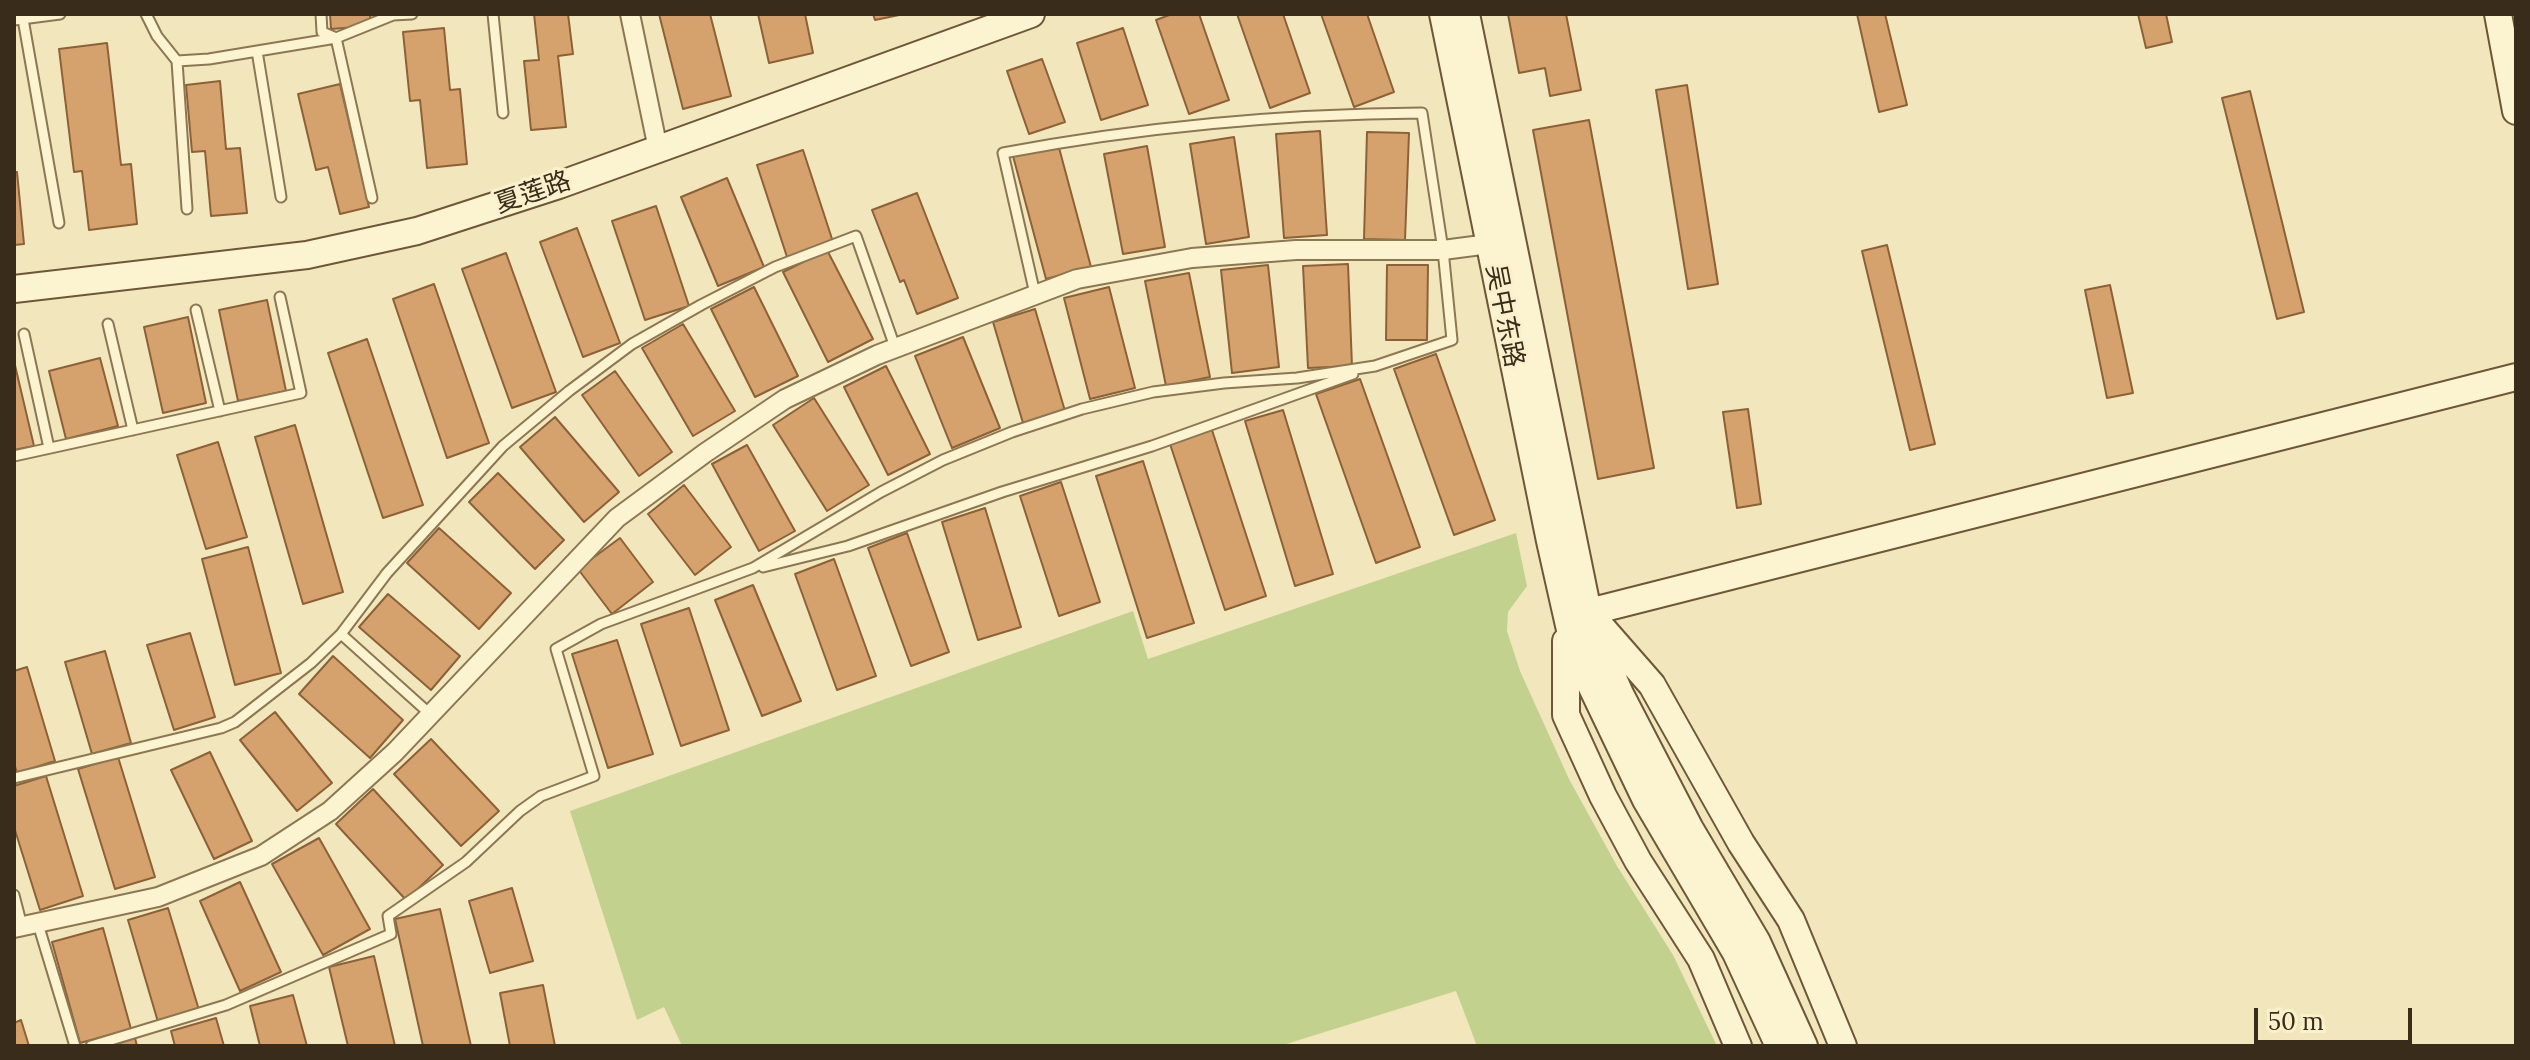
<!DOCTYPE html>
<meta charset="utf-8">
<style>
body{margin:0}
#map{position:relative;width:2530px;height:1060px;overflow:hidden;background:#f2e7bc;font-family:Lora,serif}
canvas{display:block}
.frame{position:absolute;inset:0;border:16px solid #392c1a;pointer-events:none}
.scale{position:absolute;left:2254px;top:1008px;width:158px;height:36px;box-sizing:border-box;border:4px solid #392c1a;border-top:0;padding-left:10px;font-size:24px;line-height:28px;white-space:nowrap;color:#392c1a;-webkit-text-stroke:6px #f9f0cc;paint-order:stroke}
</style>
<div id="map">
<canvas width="2530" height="1060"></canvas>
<div class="frame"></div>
<div class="scale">50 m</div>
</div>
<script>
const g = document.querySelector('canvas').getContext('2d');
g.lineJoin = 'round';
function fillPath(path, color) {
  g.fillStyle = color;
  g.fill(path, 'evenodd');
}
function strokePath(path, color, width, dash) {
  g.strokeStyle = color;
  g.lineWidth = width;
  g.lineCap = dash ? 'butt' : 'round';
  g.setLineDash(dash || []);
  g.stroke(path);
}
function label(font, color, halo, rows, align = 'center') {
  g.font = font + ' Lora,"Noto Sans SC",serif';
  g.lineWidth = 6;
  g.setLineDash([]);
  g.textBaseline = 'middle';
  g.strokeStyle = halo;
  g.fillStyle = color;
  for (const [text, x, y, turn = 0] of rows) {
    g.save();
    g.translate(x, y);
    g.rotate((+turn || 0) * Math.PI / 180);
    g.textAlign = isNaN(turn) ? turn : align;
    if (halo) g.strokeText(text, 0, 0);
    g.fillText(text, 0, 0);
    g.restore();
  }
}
fillPath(new Path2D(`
 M1516,533L1527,586L1508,612L1507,631L1520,671L1569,779L1617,866L1673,955L1717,1046H1477L1456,991L1280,1046H682L664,1007L637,1020L570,811L1133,611L1148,659Z`), '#c3d18f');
const building = new Path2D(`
 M330,14H370L371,26L331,29Z
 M534,14H568L573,54L558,56L566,127L531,130L524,61L539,60Z
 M659,14H710L731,96L683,109Z
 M758,14H805L813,53L769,63Z
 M873,14H904L875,20Z
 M1172,14H1199L1229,100L1189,114L1156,20Z
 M1237,14H1283L1310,93L1270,108Z
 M1321,14H1367L1394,92L1354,107Z
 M1508,14H1566L1581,90L1550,96L1545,68L1519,73Z
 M1857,14H1885L1907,105L1879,112Z
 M2138,14H2166L2172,42L2146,48Z
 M444,28L450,90L460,89L467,164L427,168L420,100L410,101L403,32Z
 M1123,28L1148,105L1101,120L1077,43Z
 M107,43L121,165L131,164L137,224L89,230L82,171L74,172L59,49Z
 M1042,59L1065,122L1029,134L1007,71Z
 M220,81L226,149L240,148L247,213L211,216L205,151L192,152L186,85Z
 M340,84L369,207L340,214L328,167L316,170L298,94Z
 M1687,85L1718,284L1688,289L1656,90Z
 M2250,91L2304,312L2277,319L2222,98Z
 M1589,120L1654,468L1598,479L1533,130Z
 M1320,131L1327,235L1284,238L1276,134Z
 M1367,132L1409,133L1405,240L1364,239Z
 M1234,137L1249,237L1206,244L1190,144Z
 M1058,144L1091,267L1046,279L1013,156Z
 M1147,146L1165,247L1123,254L1104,154Z
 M803,150L834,245L788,260L757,165Z
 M14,172H17L24,244L14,245Z
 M727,178L764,267L718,286L681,197Z
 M917,193L958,298L917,314L904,280L900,282L872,210Z
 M656,206L689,306L645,320L612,221Z
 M577,228L620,343L583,357L540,242Z
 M1887,245L1935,444L1910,450L1862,251Z
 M827,250L873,339L828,362L783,272Z
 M506,253L556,392L512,408L462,269Z
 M1348,264L1352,366L1308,368L1303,266Z
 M1268,265L1279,367L1232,373L1221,270Z
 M1387,265H1428L1427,340H1386Z
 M1189,273L1210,377L1166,386L1145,281Z
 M434,284L489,443L447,458L393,299Z
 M2110,285L2133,393L2107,398L2085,290Z
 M754,287L798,376L755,397L711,309Z
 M1109,287L1135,388L1090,399L1064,298Z
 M267,300L286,391L238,401L219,310Z
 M1035,309L1065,411L1023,423L993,322Z
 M188,317L206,403L163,413L144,327Z
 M683,324L735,411L693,436L642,348Z
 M963,337L1000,428L952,448L915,356Z
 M367,339L423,505L383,518L328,353Z
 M1436,354L1495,520L1454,535L1394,369Z
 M100,358L118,426L66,439L49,371Z
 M14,361L34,446L14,450Z
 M886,366L930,454L888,475L844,387Z
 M615,371L672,452L639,476L582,395Z
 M1360,379L1420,547L1376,563L1316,394Z
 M814,398L869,485L827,511L773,425Z
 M1748,409L1761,504L1737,508L1723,412Z
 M1283,410L1333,574L1295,586L1245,421Z
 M555,417L619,492L584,522L520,447Z
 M295,425L343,592L303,604L255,437Z
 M1211,427L1266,596L1225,610L1169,441Z
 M218,442L247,537L206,549L177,455Z
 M747,445L795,531L759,551L712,464Z
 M1143,461L1194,623L1147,638L1096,476Z
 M498,473L564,540L535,569L469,502Z
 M1061,482L1100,602L1059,616L1020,496Z
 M684,485L731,547L695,575L648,514Z
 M985,508L1021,627L978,640L942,522Z
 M439,528L511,593L479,629L407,563Z
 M907,533L949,652L911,666L868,548Z
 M620,538L653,582L612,614L578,569Z
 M248,547L281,673L235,685L202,559Z
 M834,559L876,676L837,690L795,574Z
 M753,585L801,701L762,716L715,600Z
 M388,594L460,656L431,690L359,627Z
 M689,608L729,730L681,746L641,624Z
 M190,633L215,717L174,730L147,645Z
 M617,640L653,754L608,768L572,654Z
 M105,651L131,743L92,754L65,662Z
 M333,656L403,720L370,758L299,694Z
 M27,667L55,761L17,773L14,763V671Z
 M275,712L332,783L297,811L240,740Z
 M431,739L499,811L461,846L394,774Z
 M210,752L252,841L214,859L171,770Z
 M118,757L155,877L115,889L78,769Z
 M46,776L83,896L40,910L14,827V786Z
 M373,789L443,865L406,900L336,824Z
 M319,838L370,929L323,955L272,864Z
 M240,882L281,972L240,991L200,901Z
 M512,888L533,961L490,973L469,901Z
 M168,908L199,1010L158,1022L128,920Z
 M440,909L471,1046H423L395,919Z
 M103,928L131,1029L80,1043L52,942Z
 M374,956L395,1046H348L329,967Z
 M543,985L555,1046H510L500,993Z
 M293,995L307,1046H260L250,1006Z
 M216,1018L224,1046H175L171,1031Z
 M21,1020L29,1046H14V1023Z
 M135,1038L137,1046H109Z`);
fillPath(building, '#d5a26d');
strokePath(building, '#8d6137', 2);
const lane = new Path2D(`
 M146,14L157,36L177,61L209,59L336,38L393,15L412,14
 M321,14L322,32L336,38L372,198
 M493,14L503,113
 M23,19L59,223
 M14,20L60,14
 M257,51L281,197
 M177,61L187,209
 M196,310L220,411
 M108,324L133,430
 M24,334L49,448
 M14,456L301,393L280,297
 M763,567L848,546L1002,492L1152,446L1353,374
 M341,634L430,714
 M14,778L221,728L235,722L311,663L341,634L387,573L503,446L569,391L632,344L701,305L775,267L856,236L895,347
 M14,895L22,926
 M38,924L75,1046
 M91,1046L226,1005L391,934L388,916L466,862L520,811L541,796L594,776L556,649L601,624L753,568L881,492L943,460L1012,432L1082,409L1153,392L1224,383L1297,378L1375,366L1452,340L1443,250L1422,113C1282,114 1141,127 1003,153L1035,294`);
const street = new Path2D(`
 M630,14L658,149
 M14,928L158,897L261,856L330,811L395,752L617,518L705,453L785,399L877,355L1077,279L1192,258L1296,250H1443L1489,244`);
const secondary = new Path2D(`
 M1443,14L1550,541L1575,652L1646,800L1736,953L1779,1046
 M1466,14L1588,612L1599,646L1620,694L1690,829L1757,942L1804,1046
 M2498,14L2516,111
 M14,289L307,255L417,231L559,185L1031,14
 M1573,616L2516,377
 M1596,621L1652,685L1741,843L1791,920L1843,1046
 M1566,641V715L1603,796L1638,861L1701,959L1738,1046`);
strokePath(lane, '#8c7753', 13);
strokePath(street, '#8c7753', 22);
strokePath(secondary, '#6d5737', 30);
strokePath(lane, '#fcf3d0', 9);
strokePath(street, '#fcf3d0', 18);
strokePath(secondary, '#fcf3d0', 26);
label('26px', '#392c1a', '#f9f0cc', [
 ["夏莲路",533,193,-19],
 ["吴中东路",1504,316,79]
]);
</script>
